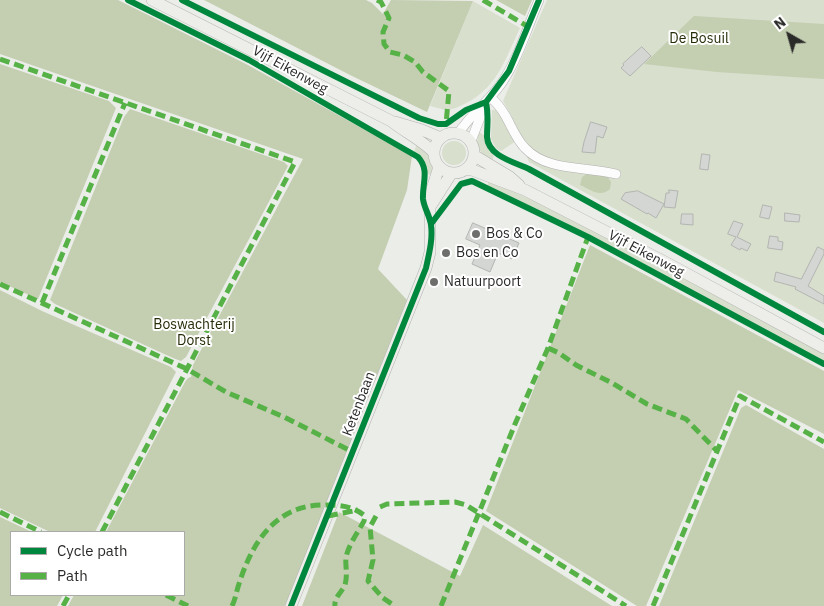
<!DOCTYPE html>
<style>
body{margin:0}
#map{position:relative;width:824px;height:606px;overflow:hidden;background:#ebede9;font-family:"IBM Plex Sans",sans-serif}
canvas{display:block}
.legend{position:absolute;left:10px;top:531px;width:175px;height:65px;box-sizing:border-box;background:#fff;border:1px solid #aaaaa9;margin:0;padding:6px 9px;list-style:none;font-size:15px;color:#2a2b29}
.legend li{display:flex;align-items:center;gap:10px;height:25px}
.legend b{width:25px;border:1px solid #aaaaa9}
.north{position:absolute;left:764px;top:10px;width:50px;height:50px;-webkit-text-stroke:4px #fff;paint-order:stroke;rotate:322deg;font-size:14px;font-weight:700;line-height:20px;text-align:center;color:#2a2b29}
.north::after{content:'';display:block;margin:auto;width:18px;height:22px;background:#2a2b29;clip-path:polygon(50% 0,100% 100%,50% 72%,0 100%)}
</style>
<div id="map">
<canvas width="824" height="606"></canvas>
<ul class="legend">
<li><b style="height:6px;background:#00873e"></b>Cycle path</li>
<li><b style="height:6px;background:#56b246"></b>Path</li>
</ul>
<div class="north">N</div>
</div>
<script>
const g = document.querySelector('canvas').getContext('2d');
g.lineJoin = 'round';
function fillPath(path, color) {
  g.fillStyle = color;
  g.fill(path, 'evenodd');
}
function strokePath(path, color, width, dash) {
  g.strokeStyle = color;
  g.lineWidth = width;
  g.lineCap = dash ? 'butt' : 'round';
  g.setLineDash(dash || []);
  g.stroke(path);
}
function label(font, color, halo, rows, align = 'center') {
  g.font = font + ' "IBM Plex Sans",sans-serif';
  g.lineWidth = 4;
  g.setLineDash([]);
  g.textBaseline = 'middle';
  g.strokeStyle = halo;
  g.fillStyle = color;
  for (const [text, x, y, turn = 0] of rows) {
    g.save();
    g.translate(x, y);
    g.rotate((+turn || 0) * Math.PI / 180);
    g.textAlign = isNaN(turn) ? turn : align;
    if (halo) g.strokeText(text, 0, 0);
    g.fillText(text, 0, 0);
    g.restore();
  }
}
fillPath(new Path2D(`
 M547,0H824V323L529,162L511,115L503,101Z
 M473,1L520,28C505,60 496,91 460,106C456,108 451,110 445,110C441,109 435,107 430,106Z
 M492,110H496L500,113L516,141L501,151L496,148L491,139Z
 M478,131L485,136L488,149L494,156L491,163C479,152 476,147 478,131Z
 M442 153a12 12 0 1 1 24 0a12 12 0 1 1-24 0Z
 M417,143C428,152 434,161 432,176L427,173L423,160L414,152Z
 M489,181C605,230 714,294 824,353V362L608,245L487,186Z`), '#d8dfcc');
fillPath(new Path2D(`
 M0,0H118L246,64L412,156L407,190L378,269L407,300L285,606H68L74,595H184V532H106L185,382L188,378L191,377L193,365L303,159L0,54Z
 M204,0H366L372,3L383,14L391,0L473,1L427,112L350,75Z
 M496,0H532L525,16Z
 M694,16L824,24V79L717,72L644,64Z
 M0,64L109,101L116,108L38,299L0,282Z
 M130,109L284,162L288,166L186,357L181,361L173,358L55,304L50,300L124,117Z
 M587,174L607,176L611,182L610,189C599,198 592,190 580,185L582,177Z
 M590,245L824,371V434L738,390L646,606H637L486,511Z
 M0,290L42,311L171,367L176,372L95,532H50L0,508Z
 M746,405L824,449V606H659L741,408Z
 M339,512L460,576L483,525L612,606H302Z
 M0,517L32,532H11V595H63L57,606H0Z`), '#c4ceb1');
const building = new Path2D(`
 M642,47L651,56L630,76L621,68L624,65L623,64Z
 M591,122L607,127L603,138L597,136L595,153L582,152L584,142Z
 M702,154L710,155L708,170L700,169Z
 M669,190L678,191L675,208L664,207L666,193H669Z
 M638,191L664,204L656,218L648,213L647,214L621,199L625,193Z
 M763,205L772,207L769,219L760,217Z
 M785,213L800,215L799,222L785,221Z
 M682,214H693V225L681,224Z
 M734,221L743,224L737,237L751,244L747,251L741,248L740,250L731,245L736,237L728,234Z
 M473,223L519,243L512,259L498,253L490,272L472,264L480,245L466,239Z
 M770,236L778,237V241L783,242L782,250L768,248Z
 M818,247L824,250V254L808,286L824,296V304L795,289L796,287L774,281L776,272L801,279Z`);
fillPath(building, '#d4d6d3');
strokePath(building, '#b3b5b2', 1);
const street = new Path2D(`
 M490,97C496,102 501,108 505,115C511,125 516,139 525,148C547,172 587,166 616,174
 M458,134C470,115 488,102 501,84C518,60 527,28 539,0
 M471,141L485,105`);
const secondary = new Path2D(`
 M152,0L391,121C403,131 425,142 434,153
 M395,122L422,130L441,138
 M434 153a20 20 0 1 1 40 0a20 20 0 1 1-40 0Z
 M475,156L510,177L519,185
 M466,170H472L525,190L665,262L824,348
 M430,207L451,174
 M291,606L426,268L430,252V195L439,167`);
strokePath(street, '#b1b2b0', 10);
strokePath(secondary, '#b1b2b0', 12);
strokePath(street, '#fcfcfc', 9);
strokePath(secondary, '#edeeea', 11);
strokePath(new Path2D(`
 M377,0L381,2L389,18L383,32L384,44L390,52L403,55L415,62L423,72L449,91L446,124
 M483,0L527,26
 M0,59L295,162L102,532
 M0,284L187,369L226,392L284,417L353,452
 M42,303L125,103
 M548,348L559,353L576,365L612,383L647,404L686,419L717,451
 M380,507L387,504L455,502L466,505L626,606
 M0,512L41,532
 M328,516L358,510
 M376,516L370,527L373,560L368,581L383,598L395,606
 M166,595L188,606
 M63,606L69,595
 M232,606C235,600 236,594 238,587C251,544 275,504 325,505C340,505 353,506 365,516L364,521C358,532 349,544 346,557C345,566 348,574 345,585C342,592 334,597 335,606
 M441,606L515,424L548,348L588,237
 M653,606L740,396L824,442`), '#56b246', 5, [10, 5]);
strokePath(new Path2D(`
 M128,0L249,60L418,157C430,170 422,184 423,199C424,208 430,216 431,225C433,239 429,254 426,268L291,606
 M182,0L419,118L438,124H446L466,110L486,102L509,71L539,0
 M486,102C489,117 487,124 487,137C488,156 514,162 529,169L824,332
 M431,224L461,184L472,181L588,237L824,364`), '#00873e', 6);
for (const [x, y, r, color] of [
 [476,234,5,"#6e6f6c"],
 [446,253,5,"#6e6f6c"],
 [434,282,5,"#6e6f6c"]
]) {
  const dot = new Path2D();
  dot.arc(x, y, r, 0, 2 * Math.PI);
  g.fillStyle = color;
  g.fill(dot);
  strokePath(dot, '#fff', 2);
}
label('14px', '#242d08', '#fff', [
 ["De Bosuil",699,39],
 ["Boswachterij",194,325],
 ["Dorst",194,341]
]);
label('14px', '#2a2b29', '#fff', [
 ["Vijf Eikenweg",290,70,29],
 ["Vijf Eikenweg",646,254,28],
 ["Ketenbaan",359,404,-69]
]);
label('14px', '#2a2b29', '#fff', [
 ["Bos & Co",486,234],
 ["Bos en Co",456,253],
 ["Natuurpoort",444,282]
], 'left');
</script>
